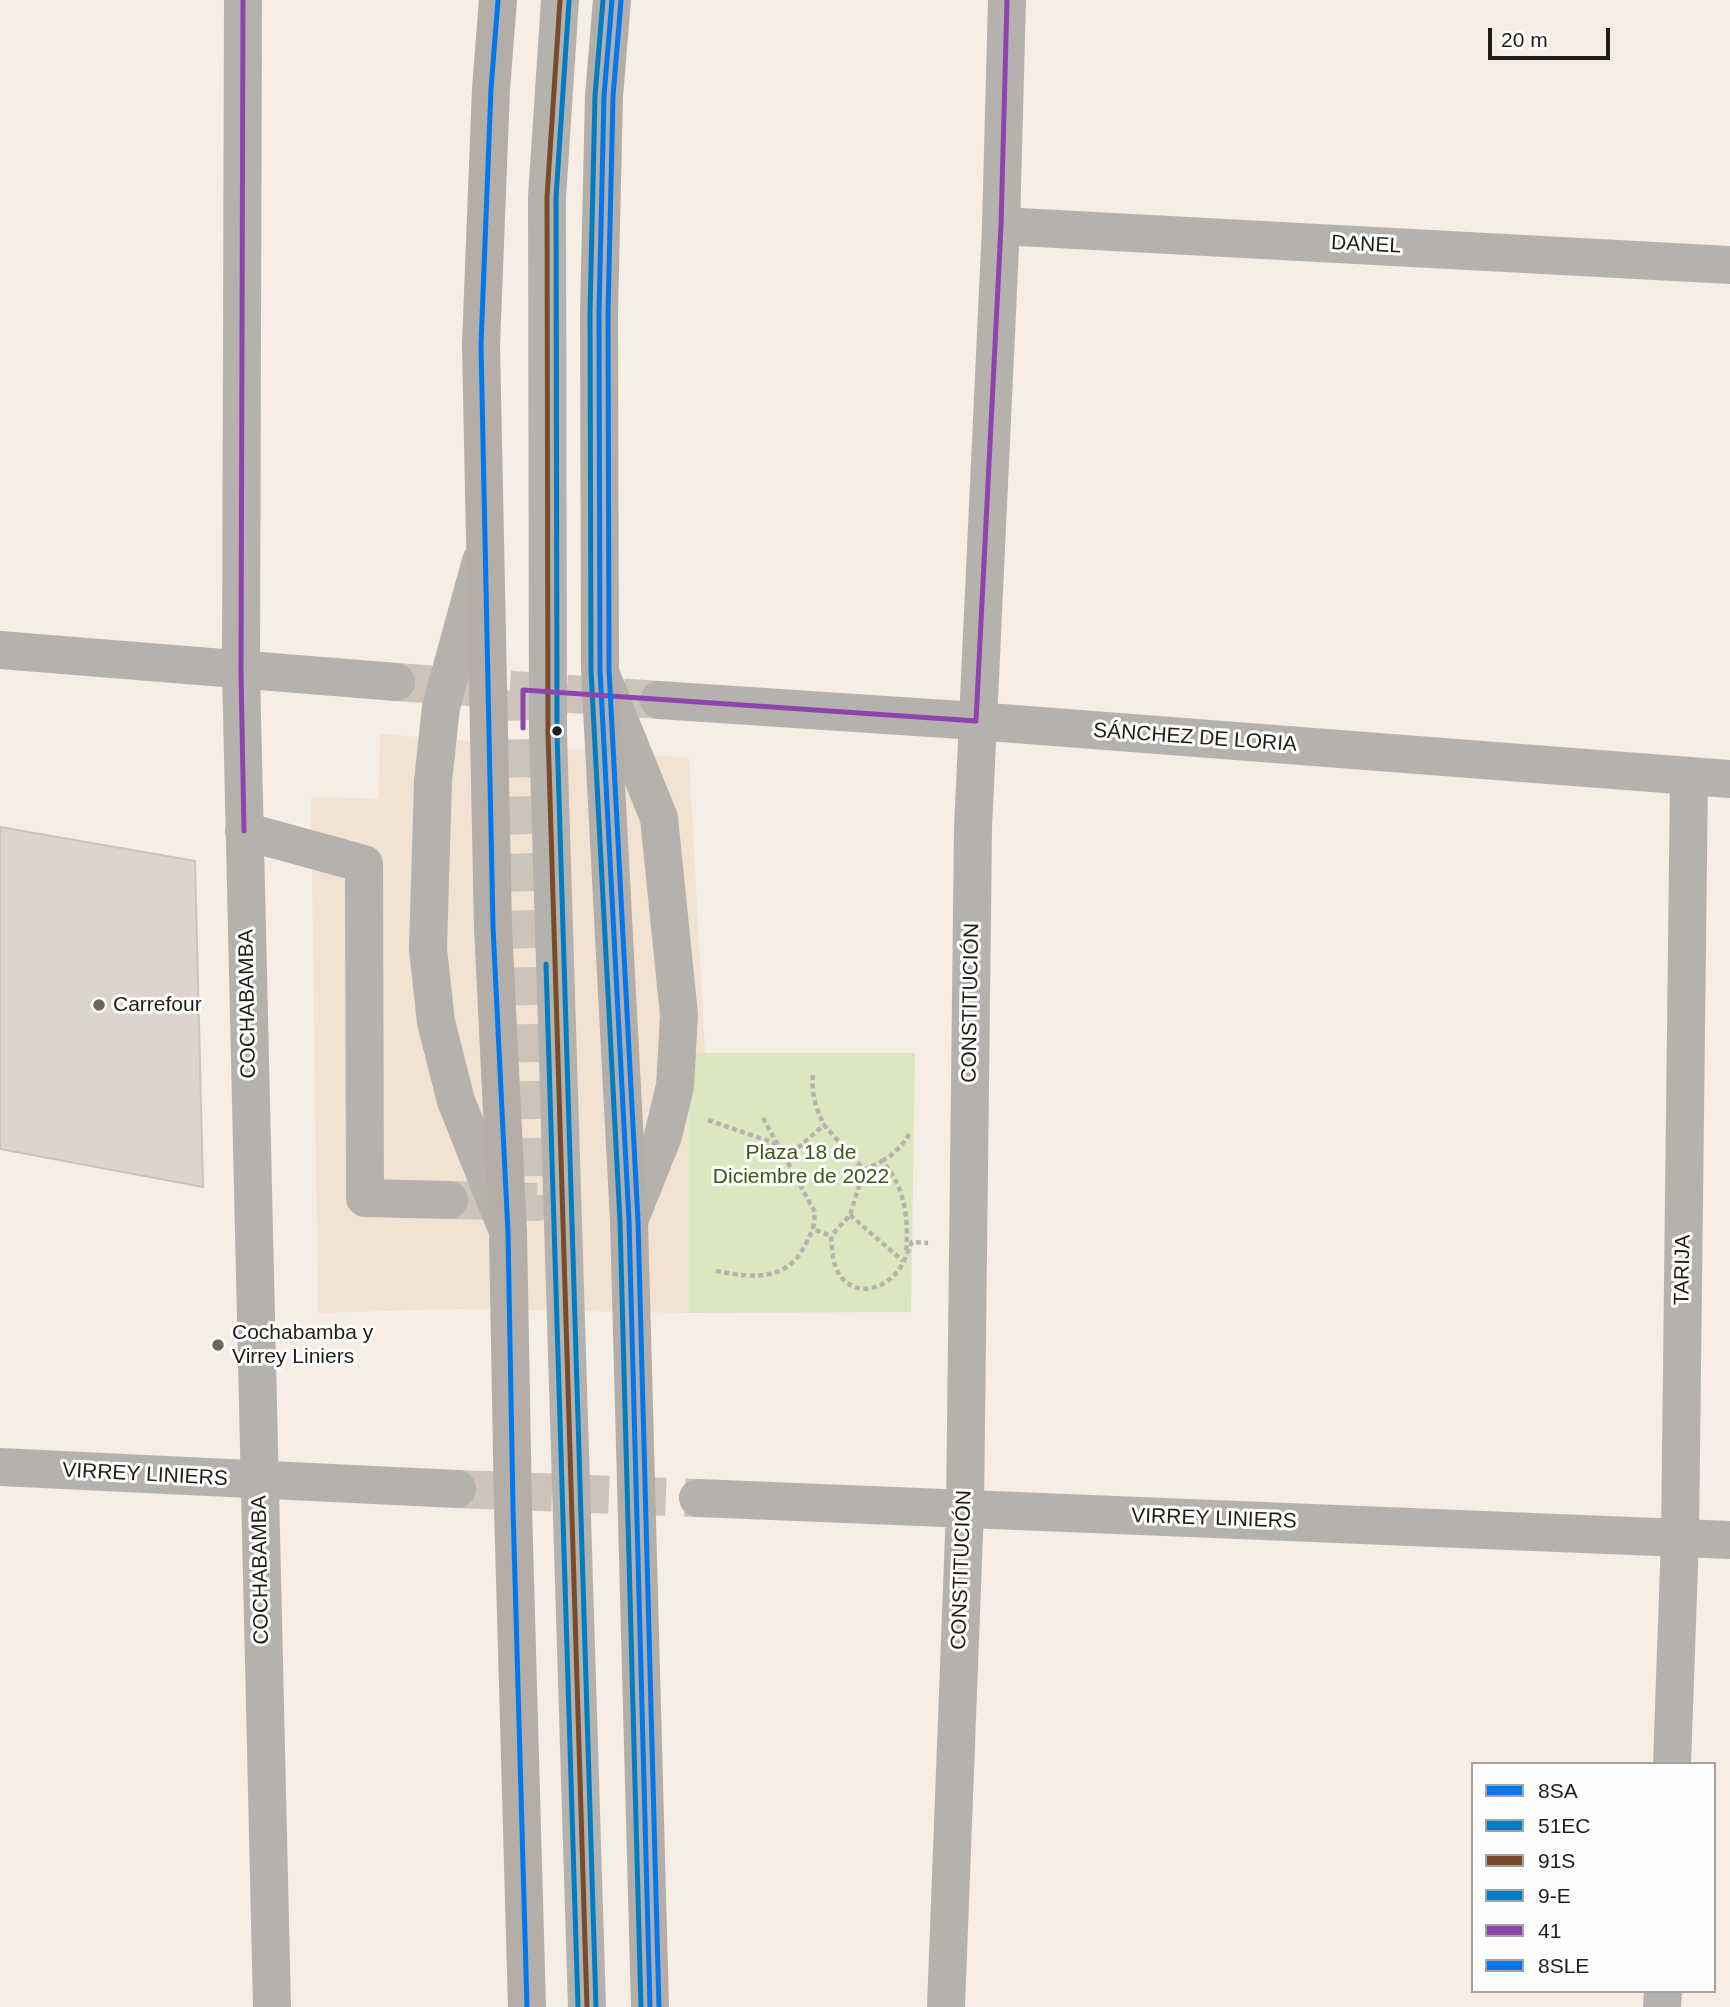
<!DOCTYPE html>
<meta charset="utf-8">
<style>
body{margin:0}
#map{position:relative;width:1730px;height:2007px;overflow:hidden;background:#f6ede4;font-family:Helvetica,sans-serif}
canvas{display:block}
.legend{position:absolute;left:1471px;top:1762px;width:245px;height:231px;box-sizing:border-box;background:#fdfdfd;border:2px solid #a5a3a1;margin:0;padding:9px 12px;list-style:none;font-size:21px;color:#221d17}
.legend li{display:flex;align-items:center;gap:14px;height:35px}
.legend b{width:35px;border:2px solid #a5a3a1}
.scale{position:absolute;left:1488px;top:28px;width:122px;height:32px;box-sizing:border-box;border:4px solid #221d17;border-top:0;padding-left:9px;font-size:21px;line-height:24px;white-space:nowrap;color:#221d17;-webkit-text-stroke:5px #fdfdfd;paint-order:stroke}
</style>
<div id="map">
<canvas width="1730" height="2007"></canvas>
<ul class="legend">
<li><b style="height:9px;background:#0079ef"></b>8SA</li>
<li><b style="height:9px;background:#007dc5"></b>51EC</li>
<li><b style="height:9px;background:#7a4b2a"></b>91S</li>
<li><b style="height:9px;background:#007dc5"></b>9-E</li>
<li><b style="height:9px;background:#8e44ad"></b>41</li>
<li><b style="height:9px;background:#0079ef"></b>8SLE</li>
</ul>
<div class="scale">20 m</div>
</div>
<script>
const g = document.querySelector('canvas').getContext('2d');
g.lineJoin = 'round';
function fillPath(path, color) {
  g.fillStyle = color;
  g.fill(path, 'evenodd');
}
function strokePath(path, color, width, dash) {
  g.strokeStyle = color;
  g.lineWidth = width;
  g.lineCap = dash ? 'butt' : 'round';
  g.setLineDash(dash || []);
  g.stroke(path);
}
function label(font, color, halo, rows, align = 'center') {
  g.font = font + ' Helvetica,sans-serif';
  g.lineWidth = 6;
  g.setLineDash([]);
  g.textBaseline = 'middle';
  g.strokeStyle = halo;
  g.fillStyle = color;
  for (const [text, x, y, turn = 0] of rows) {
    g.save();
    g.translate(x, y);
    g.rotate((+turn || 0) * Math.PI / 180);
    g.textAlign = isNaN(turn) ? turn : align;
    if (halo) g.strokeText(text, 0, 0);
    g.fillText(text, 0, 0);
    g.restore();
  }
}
fillPath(new Path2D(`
 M380,734L689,758L705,1053L689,1054V1313L456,1309L318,1313L311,797L379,799Z`), '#f2e2d2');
fillPath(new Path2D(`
 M689,1053H915L911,1312L689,1313Z`), '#dce6bf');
const building = new Path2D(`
 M0,827L195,861L203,1187L0,1149Z`);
fillPath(building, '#ddd4cf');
strokePath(building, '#ccc3bf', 2);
strokePath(new Path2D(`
 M396,682L659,700
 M449,1200L537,1202L523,690
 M457,1489L698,1498`), '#ccc3bb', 38, [38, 19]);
strokePath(new Path2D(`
 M813,1075C811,1093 816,1109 824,1125
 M763,1118L815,1212L813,1229L831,1236C832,1247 832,1258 836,1268C848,1297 881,1293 898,1271C904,1263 908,1251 912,1242L928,1243
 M708,1120L777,1144
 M785,1159L824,1125L864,1170L850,1215L831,1236
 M882,1161C896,1153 903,1145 911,1131
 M864,1170L882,1161C905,1186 909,1219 906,1251
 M850,1215L903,1261
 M716,1271C743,1276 775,1282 796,1259C803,1251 808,1239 813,1229`), '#b7b2ae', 4.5, [5, 3.5]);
strokePath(new Path2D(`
 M243,0L241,671L272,2007
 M560,0L547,197L548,733L587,2007
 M1001,226L1730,265
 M481,561L441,707L433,781L428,949L436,1022L456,1101L505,1224
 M0,650L396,682
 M602,677L659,818L679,1015L675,1086L663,1136L629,1221
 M659,700L976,721L1730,779
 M244,831L364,864L365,1198L449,1200
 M0,1467L457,1489
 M698,1498L1730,1540
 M1672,1764L1680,1538L1689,776
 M946,2007L965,1509L973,828L1001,226L1007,0
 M1662,2007L1663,1991`), '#b5b2ae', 38);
strokePath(new Path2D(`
 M498,0L491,89L481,345L493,927L508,1233L513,1508L527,2007
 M612,0L604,96L599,313L600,670L629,1221L650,2007`), '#b4ada8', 38);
strokePath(new Path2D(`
 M498,0L491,89L481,345L493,927L508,1233L513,1508L527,2007
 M612,0L604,96L599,313L600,670L629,1221L650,2007`), '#0079ef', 5);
strokePath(new Path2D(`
 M603,0L595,96L590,313L591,670L620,1221L641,2007
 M546,964L578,2007`), '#007dc5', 5);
strokePath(new Path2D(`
 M560,0L547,197L548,733L587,2007`), '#7a4b2a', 5);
strokePath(new Path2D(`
 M569,1L556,197L557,733L596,2007`), '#007dc5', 5);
strokePath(new Path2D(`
 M243,0L241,671L244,831
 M523,728V690L976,721L1001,226L1007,0`), '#8e44ad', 5);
strokePath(new Path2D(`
 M621,1L613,96L608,313L609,670L638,1221L659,2007`), '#0079ef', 5);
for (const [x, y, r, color] of [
 [557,731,6,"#221d17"],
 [99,1005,7,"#6c665f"],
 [218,1345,7,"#6c665f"]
]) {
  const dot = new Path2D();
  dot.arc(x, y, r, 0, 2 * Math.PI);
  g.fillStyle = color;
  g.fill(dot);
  strokePath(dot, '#fdfdfd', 2.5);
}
label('21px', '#221d17', '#fdfdfd', [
 ["DANEL",1366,245,3],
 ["SÁNCHEZ DE LORIA",1195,738,4],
 ["CONSTITUCIÓN",971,1003,-89],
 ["COCHABAMBA",248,1004,-91],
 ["TARIJA",1683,1270,-89],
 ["VIRREY LINIERS",145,1475,3],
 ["VIRREY LINIERS",1214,1519,2],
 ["COCHABAMBA",261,1570,-91],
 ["CONSTITUCIÓN",962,1570,-88]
]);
label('21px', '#221d17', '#fdfdfd', [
 ["Carrefour",113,1005],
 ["Cochabamba y",232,1333],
 ["Virrey Liniers",232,1357]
], 'left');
label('21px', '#405617', '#fdfdfd', [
 ["Plaza 18 de",801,1153],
 ["Diciembre de 2022",801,1177]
]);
</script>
